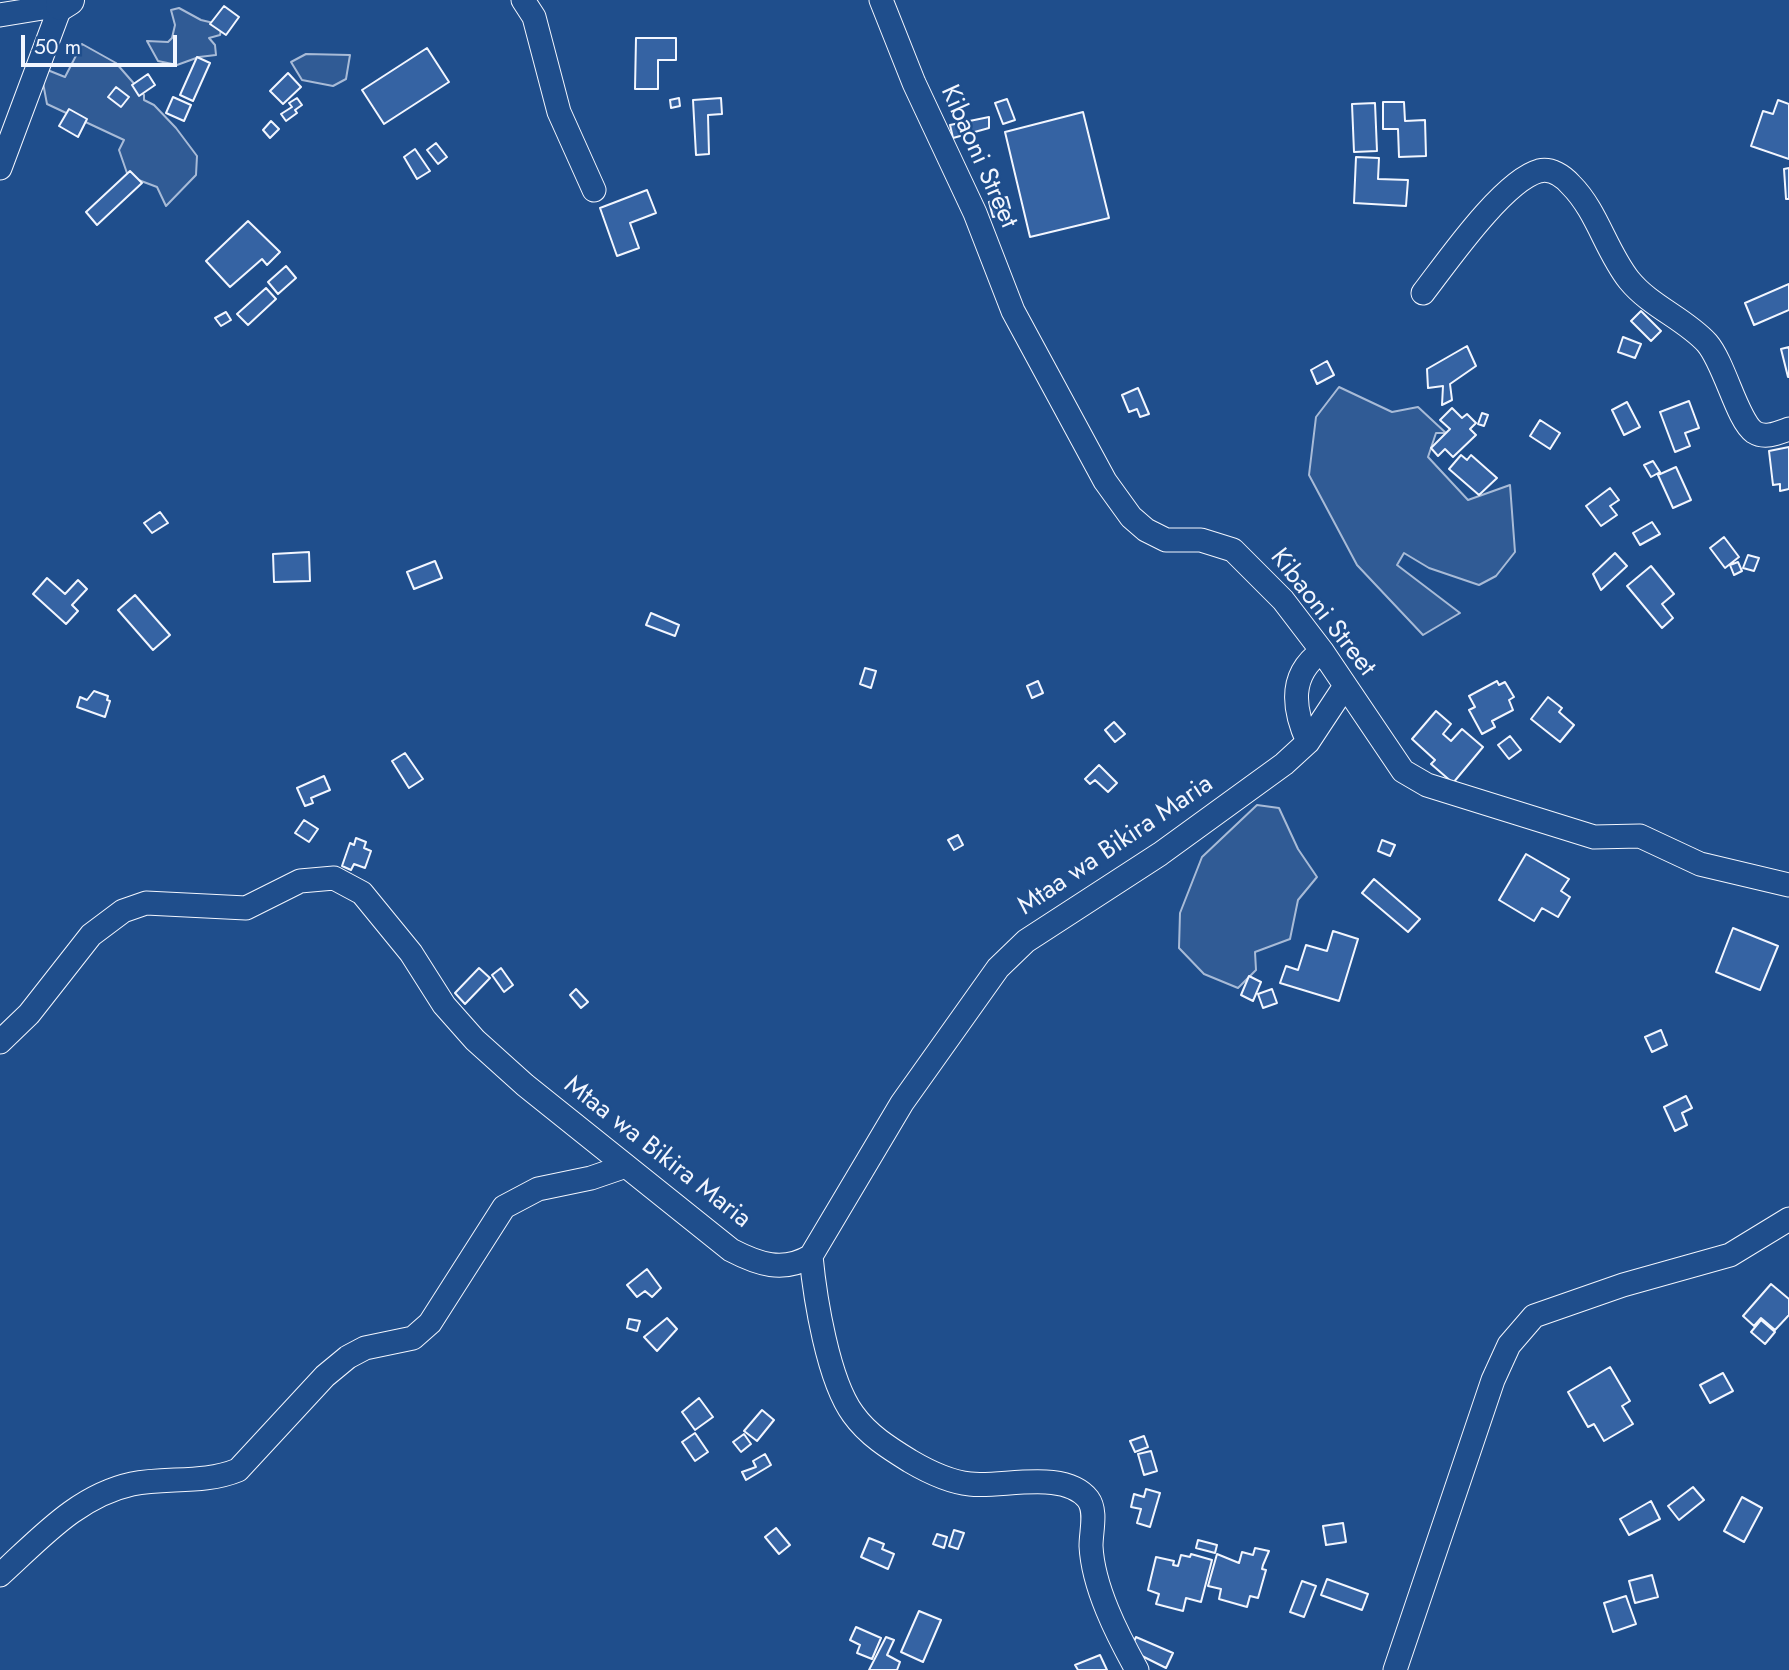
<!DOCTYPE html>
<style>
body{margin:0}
#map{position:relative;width:1789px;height:1670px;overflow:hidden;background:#1f4e8c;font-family:Jost,sans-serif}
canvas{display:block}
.scale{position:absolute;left:21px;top:35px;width:156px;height:32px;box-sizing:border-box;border:4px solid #f2f6ff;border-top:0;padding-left:9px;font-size:21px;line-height:24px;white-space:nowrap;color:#f2f6ff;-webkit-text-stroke:5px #1f4e8c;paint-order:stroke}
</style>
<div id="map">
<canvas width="1789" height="1670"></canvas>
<div class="scale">50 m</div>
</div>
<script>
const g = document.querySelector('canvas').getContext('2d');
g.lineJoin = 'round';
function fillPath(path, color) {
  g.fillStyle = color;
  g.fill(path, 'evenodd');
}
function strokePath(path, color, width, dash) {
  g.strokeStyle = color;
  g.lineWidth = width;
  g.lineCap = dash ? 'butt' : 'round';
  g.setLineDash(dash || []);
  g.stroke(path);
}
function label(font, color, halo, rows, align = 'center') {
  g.font = font + ' Jost,sans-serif';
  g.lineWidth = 5;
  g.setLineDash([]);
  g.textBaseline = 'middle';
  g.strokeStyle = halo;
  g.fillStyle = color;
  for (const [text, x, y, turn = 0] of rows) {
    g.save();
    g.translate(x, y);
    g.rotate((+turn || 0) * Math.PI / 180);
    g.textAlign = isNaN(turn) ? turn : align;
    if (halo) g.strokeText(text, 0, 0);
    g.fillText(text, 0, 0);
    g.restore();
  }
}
const built = new Path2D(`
 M179,8L201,20L222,25L220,35L209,38L215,45L216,55L199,57L177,65L158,61L147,41L168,42L172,38L175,25L171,10Z
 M82,44L116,63L144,95V100L154,105L176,128L197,156L196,175L166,206L157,187L128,176L119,150L124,140L47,104L40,67L65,77Z
 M306,54L350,55L346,79L333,86L302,80L291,62Z
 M1339,387L1392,412L1418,407L1446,433H1436L1428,457L1468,500L1510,485L1515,552L1496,576L1479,585L1429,568L1404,553L1397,565L1460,613L1423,635L1357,565L1309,475L1316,417Z
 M1257,805L1279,808L1298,849L1317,877L1298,900L1290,939L1255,952L1256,970L1238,988L1204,974L1179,948L1180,913L1202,857Z`);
fillPath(built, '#305b95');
strokePath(built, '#a8bbd7', 2);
const building = new Path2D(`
 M224,6L239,17L226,35L210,24Z
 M636,38H676V60H658V89H635Z
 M427,48L449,82L384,124L362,90Z
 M197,57L210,63L193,101L180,95Z
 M288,73L301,87L283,104L270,91Z
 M148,74L155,85L139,96L132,85Z
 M116,87L129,97L121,107L108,97Z
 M173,97L191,105L184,121L166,113Z
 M297,98L302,105L295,110L297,113L286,121L281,114L292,107L289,103Z
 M679,98L680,106L671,108L670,100Z
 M721,98L722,114L708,115L709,154L696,155L693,100Z
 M1007,99L1015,120L1003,124L995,103Z
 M1778,100L1789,104V159L1751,146L1763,111L1773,114Z
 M1383,102H1404L1405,121L1425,120L1426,156L1399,157L1398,129H1383Z
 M1375,103L1377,151L1354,152L1352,104Z
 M69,109L87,119L78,137L59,126Z
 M1083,112L1109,218L1030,237L1005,132Z
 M989,117V128L953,138L950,125Z
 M271,121L279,129L270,138L263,130Z
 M436,143L447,157L438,164L427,150Z
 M415,149L430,171L417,179L404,157Z
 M1356,157L1379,158L1378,179L1408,180L1406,206L1354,203Z
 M1789,168V199H1786L1784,169Z
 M130,171L142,183L97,225L86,212Z
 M647,190L656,213L630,223L639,248L617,256L600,208Z
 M1007,197L1010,208L997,212L998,216L993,217L989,202Z
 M248,221L280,252L267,265L262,259L230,287L206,261Z
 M286,266L296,278L278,294L268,282Z
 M1789,284V310L1754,325L1745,303Z
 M266,288L276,299L248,325L237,314Z
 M1641,311L1661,331L1651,341L1631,321Z
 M226,312L231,320L221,326L215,318Z
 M1623,337L1641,344L1635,358L1618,352Z
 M1467,346L1476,366L1450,384L1452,400L1442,405L1443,386L1428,388L1427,369Z
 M1789,347V377H1788L1781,349Z
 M1327,361L1334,375L1317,384L1311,370Z
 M1138,388L1149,414L1140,417L1137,409L1129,412L1122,395Z
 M1689,401L1699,428L1685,433L1690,446L1675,452L1660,412Z
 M1627,402L1640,427L1624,435L1612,410Z
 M1452,408L1462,418L1467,414L1476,423L1470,429L1476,435L1453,457L1445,449L1438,456L1431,448L1450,429L1440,420Z
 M1482,413L1488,415L1484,426L1478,424Z
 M1540,420L1560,433L1550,449L1530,436Z
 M1789,447V489L1780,491V484L1773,485L1769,451Z
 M1461,455L1467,460L1471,455L1497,478L1479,495L1449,469Z
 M1653,461L1660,472L1651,477L1644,465Z
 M1676,467L1691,500L1673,508L1658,475Z
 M1610,488L1619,500L1610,506L1617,515L1601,526L1586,506Z
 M160,512L168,523L152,533L144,523Z
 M1652,522L1660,534L1640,545L1633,533Z
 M1724,537L1739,557L1725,568L1710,548Z
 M309,552L310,581L274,582L273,554Z
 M1615,553L1627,566L1601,590L1593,574Z
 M1748,555L1759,558L1754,571L1743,568Z
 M435,561L442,578L414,589L407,572Z
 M1738,562L1742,571L1734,575L1730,565Z
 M1651,566L1674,594L1662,604L1673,618L1662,628L1627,586Z
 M47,578L65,594L78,580L87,589L72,605L78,611L66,624L33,594Z
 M135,595L170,635L153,650L118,610Z
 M651,613L679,625L675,636L646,625Z
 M865,668L876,671L871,688L860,684Z
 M1038,681L1043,693L1032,698L1027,686Z
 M1497,681L1499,685L1505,682L1514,697L1509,700L1513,710L1492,721L1495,727L1482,734L1469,710L1475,707L1469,696Z
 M94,691L108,696L107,700L110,701L105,717L77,707L80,697L87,700Z
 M1548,697L1562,708L1559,712L1574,725L1560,742L1531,719Z
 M1436,711L1451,724L1443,734L1451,741L1462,729L1483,747L1453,783L1431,764L1435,760L1412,739Z
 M1114,722L1125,734L1115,742L1105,730Z
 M1510,736L1521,750L1509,759L1498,745Z
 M405,753L423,779L409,788L392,761Z
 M1099,765L1117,783L1108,792L1095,780L1090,784L1085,779Z
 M324,776L330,790L311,798L313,803L305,806L297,788Z
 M304,820L318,829L309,842L295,833Z
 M958,835L963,845L954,850L948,840Z
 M356,838L366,842L364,848L371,851L365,868L354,864L351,870L342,866L350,843L354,845Z
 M1382,840L1395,845L1390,856L1378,851Z
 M1526,854L1569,879L1561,891L1570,897L1558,917L1542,908L1534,921L1499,900Z
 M1374,879L1420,919L1408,932L1362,893Z
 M1733,928L1778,946L1760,990L1716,972Z
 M1333,931L1358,939L1339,1001L1280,983L1286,966L1298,970L1306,945L1327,951Z
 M479,968L490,978L465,1004L455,993Z
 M501,968L513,985L504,992L492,975Z
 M1249,976L1261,982L1253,1001L1241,995Z
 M576,989L588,1002L581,1008L570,995Z
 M1272,989L1277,1003L1263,1008L1258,994Z
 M1661,1030L1667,1045L1652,1052L1645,1037Z
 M1686,1096L1692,1108L1682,1113L1687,1125L1675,1131L1664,1107Z
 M647,1269L661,1288L652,1297L645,1291L637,1297L627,1285Z
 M1771,1284L1789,1299V1315L1775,1330L1761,1318L1754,1326L1743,1316Z
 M667,1318L677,1329L657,1351L644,1337Z
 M629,1319L640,1321L637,1331L627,1328Z
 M1761,1320L1775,1332L1765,1344L1751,1332Z
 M1610,1367L1630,1401L1622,1406L1633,1424L1604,1441L1594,1424L1588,1427L1568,1392Z
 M1723,1373L1733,1391L1710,1403L1700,1385Z
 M699,1398L713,1417L695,1430L682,1412Z
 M762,1410L774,1420L757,1441L744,1431Z
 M695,1433L708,1452L695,1461L682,1442Z
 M744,1434L751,1444L741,1452L733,1442Z
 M1144,1436L1148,1447L1135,1452L1130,1441Z
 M1151,1451L1157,1471L1144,1475L1138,1454Z
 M765,1454L771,1465L746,1480L742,1472L756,1467L753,1461Z
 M1693,1487L1704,1500L1679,1520L1668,1506Z
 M1146,1489L1160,1493L1150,1527L1137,1523L1141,1509L1131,1507L1134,1494L1144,1497Z
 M1742,1497L1762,1508L1744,1542L1724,1531Z
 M1651,1501L1660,1519L1629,1535L1620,1519Z
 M1343,1523L1346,1542L1326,1545L1323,1526Z
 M776,1528L790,1545L779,1554L765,1537Z
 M954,1530L964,1533L958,1549L949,1546Z
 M937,1534L947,1537L944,1548L933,1544Z
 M869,1538L884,1544L882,1549L894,1554L888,1569L861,1557Z
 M1198,1540L1217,1545L1215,1553L1196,1548Z
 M1255,1548L1269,1551L1263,1565L1262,1569L1266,1570L1258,1598L1250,1596L1247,1607L1219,1599L1221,1589L1208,1586L1217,1554L1239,1563L1242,1552L1253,1555Z
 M1191,1554L1212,1560L1201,1602L1186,1598L1183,1611L1156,1604L1159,1594L1148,1590L1156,1557L1174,1561L1173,1565L1178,1566L1181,1555L1190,1557Z
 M1652,1575L1658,1597L1635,1603L1629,1581Z
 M1327,1579L1368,1594L1362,1610L1321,1595Z
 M1302,1581L1316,1586L1304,1617L1290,1612Z
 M1626,1596L1636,1624L1613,1632L1604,1603Z
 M919,1611L941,1620L923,1662L901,1652Z
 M856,1627L881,1638L872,1659L857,1653L860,1645L850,1640Z
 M886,1637L894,1640L887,1655L900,1662L897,1670H869Z
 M1136,1637L1173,1653L1166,1668L1130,1650Z
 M1100,1655L1107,1670H1078L1075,1665Z`);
fillPath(building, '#3563a3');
strokePath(building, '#f2f6ff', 2);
const minor = new Path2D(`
 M523,0L534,17L559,112L594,190
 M881,0L914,83L975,213L1013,311L1105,481L1131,517L1146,530L1166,540H1201L1233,550L1283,600L1322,651L1403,771L1427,785L1594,837L1640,836L1700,864L1789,885
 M0,15L61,5
 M0,168L61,5
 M1423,293C1447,262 1503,181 1539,171C1551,168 1563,176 1571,185C1597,211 1606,251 1629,280C1651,307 1684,318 1707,343C1725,364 1737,420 1754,432C1765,439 1778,433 1789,429
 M1308,742C1293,709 1288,675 1322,651
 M0,1042L29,1014L91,935L123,911L146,903L246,908L300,881L334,878L362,893L411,953L444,1005L475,1040L525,1085L731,1250C758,1264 783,1273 811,1256L902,1103L998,968L1026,941L1160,854L1284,764L1308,742L1345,686
 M811,1256C815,1298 828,1380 853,1414C868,1435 889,1448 910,1461C927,1471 950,1482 970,1484C1002,1488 1064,1469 1088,1499C1097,1511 1091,1531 1091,1546C1093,1587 1117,1634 1137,1670
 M0,1575C40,1539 77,1496 132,1484C167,1477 204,1484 238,1470L325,1376L348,1357L365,1348L413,1338L430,1323L504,1207L538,1189L591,1178L626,1166
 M1395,1670L1493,1380L1509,1345L1534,1316L1623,1285L1730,1255L1789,1219`);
const major = new Path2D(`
 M61,5L69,0`);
strokePath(minor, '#f2f6ff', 25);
strokePath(major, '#f2f6ff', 32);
strokePath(minor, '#1f4e8c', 23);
strokePath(major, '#1f4e8c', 30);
label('26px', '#f2f6ff', '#1f4e8c', [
 ["Kibaoni Street",978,157,66],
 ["Kibaoni Street",1322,613,52],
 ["Mtaa wa Bikira Maria",1116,846,-34],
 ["Mtaa wa Bikira Maria",657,1153,38]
]);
</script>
